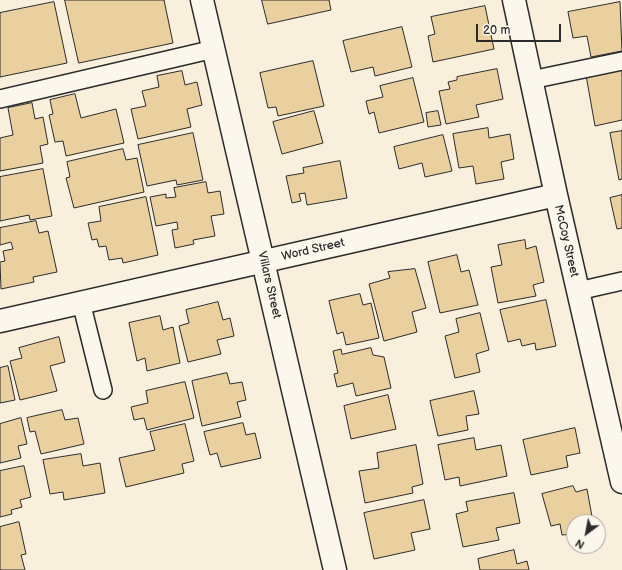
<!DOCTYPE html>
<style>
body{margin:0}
#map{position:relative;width:622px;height:570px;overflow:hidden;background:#f8efdd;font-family:"Balsamiq Sans",sans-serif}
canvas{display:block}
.north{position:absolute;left:566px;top:514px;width:40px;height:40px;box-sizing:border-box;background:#fbf7ec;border:1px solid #a8a59f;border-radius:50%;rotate:212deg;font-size:11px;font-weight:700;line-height:16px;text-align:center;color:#2b2b2b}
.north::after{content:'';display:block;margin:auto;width:14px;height:18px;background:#2b2b2b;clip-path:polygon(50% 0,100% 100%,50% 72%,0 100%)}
.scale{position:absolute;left:476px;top:24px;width:85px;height:18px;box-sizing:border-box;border:2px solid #2b2b2b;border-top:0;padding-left:5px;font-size:12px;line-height:14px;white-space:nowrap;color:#2b2b2b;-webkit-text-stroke:3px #fbf7ec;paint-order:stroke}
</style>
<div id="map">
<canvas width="622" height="570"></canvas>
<div class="north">N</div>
<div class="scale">20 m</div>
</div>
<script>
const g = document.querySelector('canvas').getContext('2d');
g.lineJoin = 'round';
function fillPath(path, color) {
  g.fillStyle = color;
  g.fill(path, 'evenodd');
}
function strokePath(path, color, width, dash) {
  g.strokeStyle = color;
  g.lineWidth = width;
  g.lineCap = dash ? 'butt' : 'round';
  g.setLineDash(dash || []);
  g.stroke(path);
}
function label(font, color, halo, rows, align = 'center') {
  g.font = font + ' "Balsamiq Sans",sans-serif';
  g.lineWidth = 3;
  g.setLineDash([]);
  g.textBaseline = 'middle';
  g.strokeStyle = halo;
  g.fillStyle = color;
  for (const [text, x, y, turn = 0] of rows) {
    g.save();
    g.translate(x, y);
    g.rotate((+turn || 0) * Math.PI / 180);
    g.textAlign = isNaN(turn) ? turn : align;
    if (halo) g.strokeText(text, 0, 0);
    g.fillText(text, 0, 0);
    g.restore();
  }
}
const building = new Path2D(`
 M65,0H164L173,43L79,63Z
 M262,0H329L331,10L268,24Z
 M54,2L67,63L0,77V13Z
 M620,2L622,51L591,57L587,36L573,38L568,12Z
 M485,6L494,49L433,62L428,36L435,34L431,17Z
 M402,27L412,67L375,76L373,67L351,72L343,41Z
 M313,61L324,106L278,116L276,107L268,108L260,73Z
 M622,67V120L595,126L586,75Z
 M497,69L503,99L476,105L479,117L446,124L439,91L450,89L448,82L457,80V77Z
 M182,71L185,85L197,82L202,105L187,109L191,127L138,139L131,109L146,106L142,91L159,87L157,76Z
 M413,78L424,122L379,133L374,112L369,114L366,101L383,97L380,86Z
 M75,94L81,118L116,109L124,143L66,156L63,141L55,142L49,115L53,114L50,100Z
 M32,103L35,119L43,117L48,144L40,146L43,163L0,171V138L13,135L8,108Z
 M314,111L323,143L282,154L273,122Z
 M438,111L441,125L428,127L426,113Z
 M488,128L489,138L510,134L514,159L501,162L504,179L476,184L473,166L459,168L453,134Z
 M622,131V179L619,180L610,133Z
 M193,133L203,180L177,185L176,180L147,186L138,145Z
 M443,135L452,171L425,177L422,163L399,169L394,147Z
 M123,149L126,160L137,158L144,192L74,208L66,178L70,177L67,162Z
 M340,161L347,198L307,205L305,193L299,194L301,201L292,203L286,176L304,173L303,168Z
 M43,169L52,216L30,220L29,215L0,221V177Z
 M206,182L208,193L220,191L224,214L211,216L215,236L193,240L194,244L175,248L172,230L178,229L177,222L156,226L150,197L166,194V198L176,197L174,188Z
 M622,195V228L617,229L610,198Z
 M146,197L158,255L123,263L122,258L109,260L106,246L99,247L97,239L92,240L88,223L101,221L99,207Z
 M36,221L39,233L48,231L57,272L33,277L34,282L1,289L0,262L5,261L3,251L13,249L11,242L0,245V228Z
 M525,240L526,249L536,246L544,282L533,285L536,296L498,303L491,267L502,265L498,245Z
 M457,255L461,272L469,270L478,305L440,313L428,262Z
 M415,269L426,308L412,312L417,332L384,341L369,284L390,278L388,272Z
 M360,294L363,305L371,303L379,338L346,345L343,332L337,334L329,301Z
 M546,300L556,346L536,350L535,343L522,346L520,339L508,342L500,310Z
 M218,302L223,320L230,318L234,336L217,340L221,354L188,362L179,326L189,323L186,310Z
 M480,313L489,350L476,354L480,372L455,378L445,336L459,332L456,319Z
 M160,316L163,330L173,327L180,363L147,371L145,358L137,361L129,323Z
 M59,337L65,362L50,366L57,391L20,400L10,361L22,358L19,348Z
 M371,348L373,355L384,357L391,388L356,396L353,383L337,387L334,374L338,373L333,351L341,349L342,354Z
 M8,366L15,400L0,403V368Z
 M227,373L230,384L242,382L246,400L237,402L241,417L202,426L192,381Z
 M185,382L194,418L147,430L144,418L134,420L131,407L148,403L146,391Z
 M474,391L479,414L466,416L468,430L438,436L430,401Z
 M388,395L396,429L351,439L344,406Z
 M62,410L65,420L78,418L84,444L41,454L35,431L30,432L27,418Z
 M21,418L27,444L18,446L21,458L0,463V424Z
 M243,423L246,435L255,433L261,458L221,467L217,453L210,455L204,432Z
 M185,424L194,461L182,464L184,473L126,487L119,458L155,450L150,432Z
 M575,428L580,453L566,456L568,467L531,475L523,440Z
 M474,438L476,450L501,445L507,476L460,486L459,477L445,480L438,445Z
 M416,445L423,484L412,487L413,493L365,503L359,471L379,468L377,453Z
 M81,454L83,466L100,463L105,493L64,500L63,492L50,494L43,460Z
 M24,466L31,497L20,500L22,507L11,510L12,514L0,517V471Z
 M573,486L576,492L587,489L593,522H574V534L562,535L560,524L551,526L542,494Z
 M514,493L520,523L496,528L499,540L463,547L456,514L468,511L466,502Z
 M424,500L430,529L411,533L415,550L374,559L364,513Z
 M19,522L26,554L21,555L25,570H0V527Z
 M514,550L517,564L527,561L529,570H480L478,559Z`);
fillPath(building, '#ead09f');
strokePath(building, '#2b2b2b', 1);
const lane = new Path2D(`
 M531,80L622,61
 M0,99L214,49
 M578,291L622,281
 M81,302L103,390`);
const street = new Path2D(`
 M202,0L335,570
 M514,0L556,195L622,482
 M0,321L556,195`);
strokePath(lane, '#2b2b2b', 20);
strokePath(street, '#2b2b2b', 25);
strokePath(lane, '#fbf7ec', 17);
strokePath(street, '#fbf7ec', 22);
label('12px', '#2b2b2b', '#fbf7ec', [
 ["McCoy Street",566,241,77],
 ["Word Street",313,250,-13],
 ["Villars Street",269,285,77]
]);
</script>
